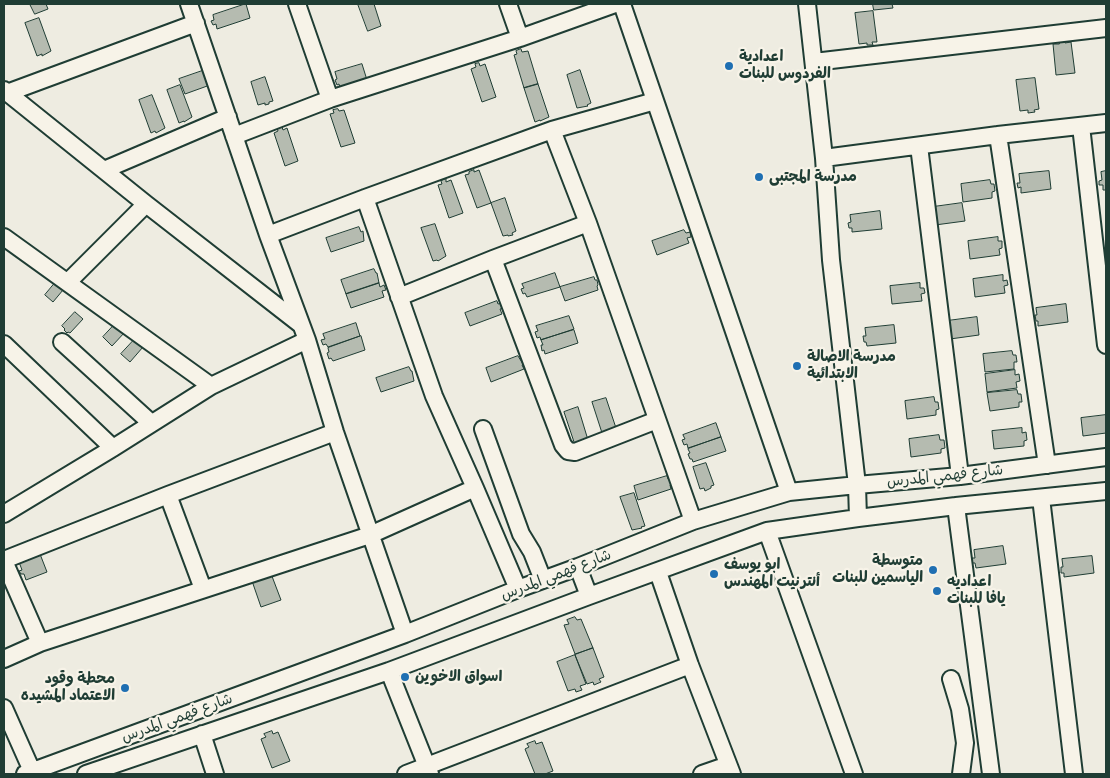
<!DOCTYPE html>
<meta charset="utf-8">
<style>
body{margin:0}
#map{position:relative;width:1110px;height:778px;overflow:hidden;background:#eeece1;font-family:Delius,sans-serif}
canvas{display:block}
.frame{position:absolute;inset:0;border:5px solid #1f3d34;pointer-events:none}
</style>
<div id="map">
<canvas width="1110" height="778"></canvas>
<div class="frame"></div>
</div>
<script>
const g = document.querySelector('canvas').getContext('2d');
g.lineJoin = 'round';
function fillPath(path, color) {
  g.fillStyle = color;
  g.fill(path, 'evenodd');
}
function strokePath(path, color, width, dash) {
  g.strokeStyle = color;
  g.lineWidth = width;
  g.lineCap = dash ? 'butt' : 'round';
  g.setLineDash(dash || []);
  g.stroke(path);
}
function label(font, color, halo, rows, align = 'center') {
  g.font = font + ' Delius,"Playpen Sans Arabic",sans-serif';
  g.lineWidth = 4.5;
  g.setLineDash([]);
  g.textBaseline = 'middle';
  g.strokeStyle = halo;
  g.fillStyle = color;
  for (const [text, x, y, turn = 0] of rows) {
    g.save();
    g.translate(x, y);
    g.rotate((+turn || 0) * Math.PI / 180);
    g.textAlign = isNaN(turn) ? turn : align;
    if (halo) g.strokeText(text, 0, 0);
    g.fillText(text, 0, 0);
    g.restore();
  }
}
const building = new Path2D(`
 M30,4H46L48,9L35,14Z
 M246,4L250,18L217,29L216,24L213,25L211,21L214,20L213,15Z
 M358,4H374L381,26L368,31Z
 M873,4H892L893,8L874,10Z
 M873,11L877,42H872L873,45H867V43L859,44L855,13Z
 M39,18L51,51L42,56V54L37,56L25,23Z
 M1059,40H1065V43L1071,42L1075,73L1056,75L1053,44H1059Z
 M521,49L522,52L528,51L538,84L524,88L514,55L517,54L516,51Z
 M479,63L480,66L485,64L496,97L482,102L471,69L476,67L475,64Z
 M362,64L367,80L340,88L339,84L337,85L335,80L337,79L335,72Z
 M205,70L210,85L185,94L179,79Z
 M580,70L591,103L587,105L588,106L577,108L567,75Z
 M265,77L273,101L269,102V104L265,105V103L258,105L251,82Z
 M1035,78L1039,109L1034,110L1035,112L1028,113V110L1020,111L1016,80Z
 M538,84L549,117L540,121V120L535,122L524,88Z
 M180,85L192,117L184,122V121L179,123L167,90Z
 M152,95L165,128L156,133L155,131L151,133L139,100Z
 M338,109L339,111L344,110L355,143L341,147L330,114L334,113L333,110Z
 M282,127L283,130L287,128L298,161L285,166L274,133L278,131L277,128Z
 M474,170V172L479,170L491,203L477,208L465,175L469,174V172Z
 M1049,171L1051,189L1021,193V187L1018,188L1017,183H1020L1019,174Z
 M1106,171V190H1103V185H1099V181L1102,180L1101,172Z
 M446,179V182L451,180L463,213L449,218L438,185L442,184L441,181Z
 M990,180L991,184H994L995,191L992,192V198L963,202L961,184Z
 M505,198L516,231L512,233L513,235L508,236V235L503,236L491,203Z
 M962,203L965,221L935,225L933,207Z
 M880,211L882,229L852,232V228H849L848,223L851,222L850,215Z
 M435,224L446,256L438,261L437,260L433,261L421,228Z
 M359,227L361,232L363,231L364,241L331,252L326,238Z
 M684,230L686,233L690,232L691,237L687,238L689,243L657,255L652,241Z
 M998,237V241H1002V248L999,249L1000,255L970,259L968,241Z
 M374,269L376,273H377L379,283L346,294L341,280Z
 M555,273L560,287L527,297L525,293L523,294L521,289L524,288L522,284Z
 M1003,275V281L1007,280L1008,285L1004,286L1005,293L975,297L973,279Z
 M594,277L595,280H597L598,285L597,286L598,290L565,301L560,287Z
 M55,283L62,286L60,288L63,290L53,302L45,295Z
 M379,283L380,287L384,285L386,290L382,291L384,297L351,308L346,294Z
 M920,283V288H924L925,293L921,294L922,301L892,304L890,286Z
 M497,301L498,304L502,303L504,308L500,309L502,314L470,326L465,313Z
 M1066,304L1068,322L1038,326V321H1036L1035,315H1037L1036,308Z
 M75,312L83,319L70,333L68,332L67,333L64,330L65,329L62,326Z
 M569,316L574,329L541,340L540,337L537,338L535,332L538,331L536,326Z
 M977,317L979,335L950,339L947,321Z
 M116,323L125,332L112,346L103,337Z
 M356,323L360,336L328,347L326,344L323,345L321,340L325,339L323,334Z
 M894,325L896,343L867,346L866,342H864L863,336H866L865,328Z
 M574,330L578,343L545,354L544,350L542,351L541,345H543L541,340Z
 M361,336L365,350L333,361L331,358L329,359L327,353L329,352L328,348Z
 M134,340L143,347L130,362L121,354Z
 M1012,351L1013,355H1016L1017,362H1014V369L985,372L983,354Z
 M518,356L523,364L522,365L524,369L491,382L486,368Z
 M409,367L411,371H412L414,381L381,392L376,378Z
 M1015,370V375L1019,374L1020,381L1016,382L1017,388L987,392L985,374Z
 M1017,390L1018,394H1021L1022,402H1019V407L990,411L987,393Z
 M934,397L935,402H938L939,409L936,410V415L907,419L905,401Z
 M606,398L617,431L603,436L592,402Z
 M578,407L588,440L575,445L564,412Z
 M1106,415V433L1083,436L1081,418Z
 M716,423L721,437L688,448L687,444L684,445L682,440L685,439L683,435Z
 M1022,428V433L1026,432L1027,440L1024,441V446L994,449L992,431Z
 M939,435L940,440H944L945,448L941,449V453L911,457L909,439Z
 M721,437L726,451L693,462L692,459H690L688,454L690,453L688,449Z
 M706,463L714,485L711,486V488L705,491L704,488L700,489L693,467Z
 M667,476L668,479L670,478L672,484L670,485L671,489L638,500L634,486Z
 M634,493L645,526L641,527L642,528L632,530L620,497Z
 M1003,546L1006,564L976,568L975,563H972V558H975L974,550Z
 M40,554L47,572L26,580L24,574H21L19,571L22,570L19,562Z
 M1092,556L1094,573L1064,577V573H1061V567H1063L1062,559Z
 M270,571L281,600L261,607L251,578Z
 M575,617L577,620L581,619L593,648L575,654L564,625L569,624L567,620Z
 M593,648L604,677L599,679L601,682L594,685L593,682L587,684L575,655Z
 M575,655L586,684L580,686L582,690L576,692L575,689L568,691L557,662Z
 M272,731L273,734L278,732L290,761L272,768L261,739L266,737L264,734Z
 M535,741L536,744L542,742L553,771L545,774H535L525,749L529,747L527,744Z`);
fillPath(building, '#b5bbb0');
strokePath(building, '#1f3d34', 1);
const minor = new Path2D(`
 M189,4L268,235L307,340L335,432L405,634
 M297,4L330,99
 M508,4L520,38
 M622,4L789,492
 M807,4L824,158L831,260L857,485L858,518
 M814,62L1106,28
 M4,90L146,204L300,324
 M7,93L196,23
 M1081,126L1106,345
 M552,130L588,223L693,521
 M998,135L1047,465
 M234,136L330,99L520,38L615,4
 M919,146L960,476
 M824,158L998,135L1106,123
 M104,170L228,117
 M365,198L434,396L475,488L518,589
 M268,235L365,198L552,130L655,101
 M4,237L211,386
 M493,259L563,445L568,451L575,452L657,420
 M68,282L146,204
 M399,297L493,259L588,223
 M62,342L151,423
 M4,344L113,448
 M483,429L521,534L532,552L543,580
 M168,495L203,589
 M1041,498L1074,774
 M956,506L991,774
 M4,514L113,448L211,386L307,340
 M767,531L854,774
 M4,560L168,495L335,432
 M4,561L40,643
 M578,567L589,596
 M658,572L690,665L732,774
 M4,659L40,643L370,535L475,488
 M389,671L430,774
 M951,679L960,709L965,743L961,774
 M4,708L32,771
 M202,734L215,774
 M25,774L405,634L518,589L578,567L693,521L789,492L857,485L960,476L1106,457
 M86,774L389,671L589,596L767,531L858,518L956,506L1106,491
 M406,774L690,665
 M702,774L728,765`);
strokePath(minor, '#1f3d34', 20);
strokePath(minor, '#f7f3e8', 16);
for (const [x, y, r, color] of [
 [729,66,5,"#1f6fb2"],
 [759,177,5,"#1f6fb2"],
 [797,366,5,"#1f6fb2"],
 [933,570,5,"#1f6fb2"],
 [714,574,5,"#1f6fb2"],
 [937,591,5,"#1f6fb2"],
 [405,677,5,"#1f6fb2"],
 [125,688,5,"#1f6fb2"]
]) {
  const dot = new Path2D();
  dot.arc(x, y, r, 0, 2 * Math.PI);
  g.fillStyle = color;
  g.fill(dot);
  strokePath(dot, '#f7f3e8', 2);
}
label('bold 15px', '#1f3d34', '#f7f3e8', [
 ["اعدادية",739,57],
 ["الفردوس للبنات",739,74],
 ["مدرسة المجتبى",769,177],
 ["مدرسة الاصالة",807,357],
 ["الابتدائية",807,374],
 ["متوسطة",923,561,"right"],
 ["الياسمين للبنات",923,578,"right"],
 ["ابو يوسف",724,565],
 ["أنترنيت المهندس",724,582],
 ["اعداديه",947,582],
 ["يافا للبنات",947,599],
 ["اسواق الاخوين",415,677],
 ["محطة وقود",115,679,"right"],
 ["الاعتماد المشيده",115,696,"right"]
], 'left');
label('15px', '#1f3d34', '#f7f3e8', [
 ["شارع فهمي المدرس",945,476,-6],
 ["شارع فهمي المدرس",556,575,-21],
 ["شارع فهمي المدرس",177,718,-20]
]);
</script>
